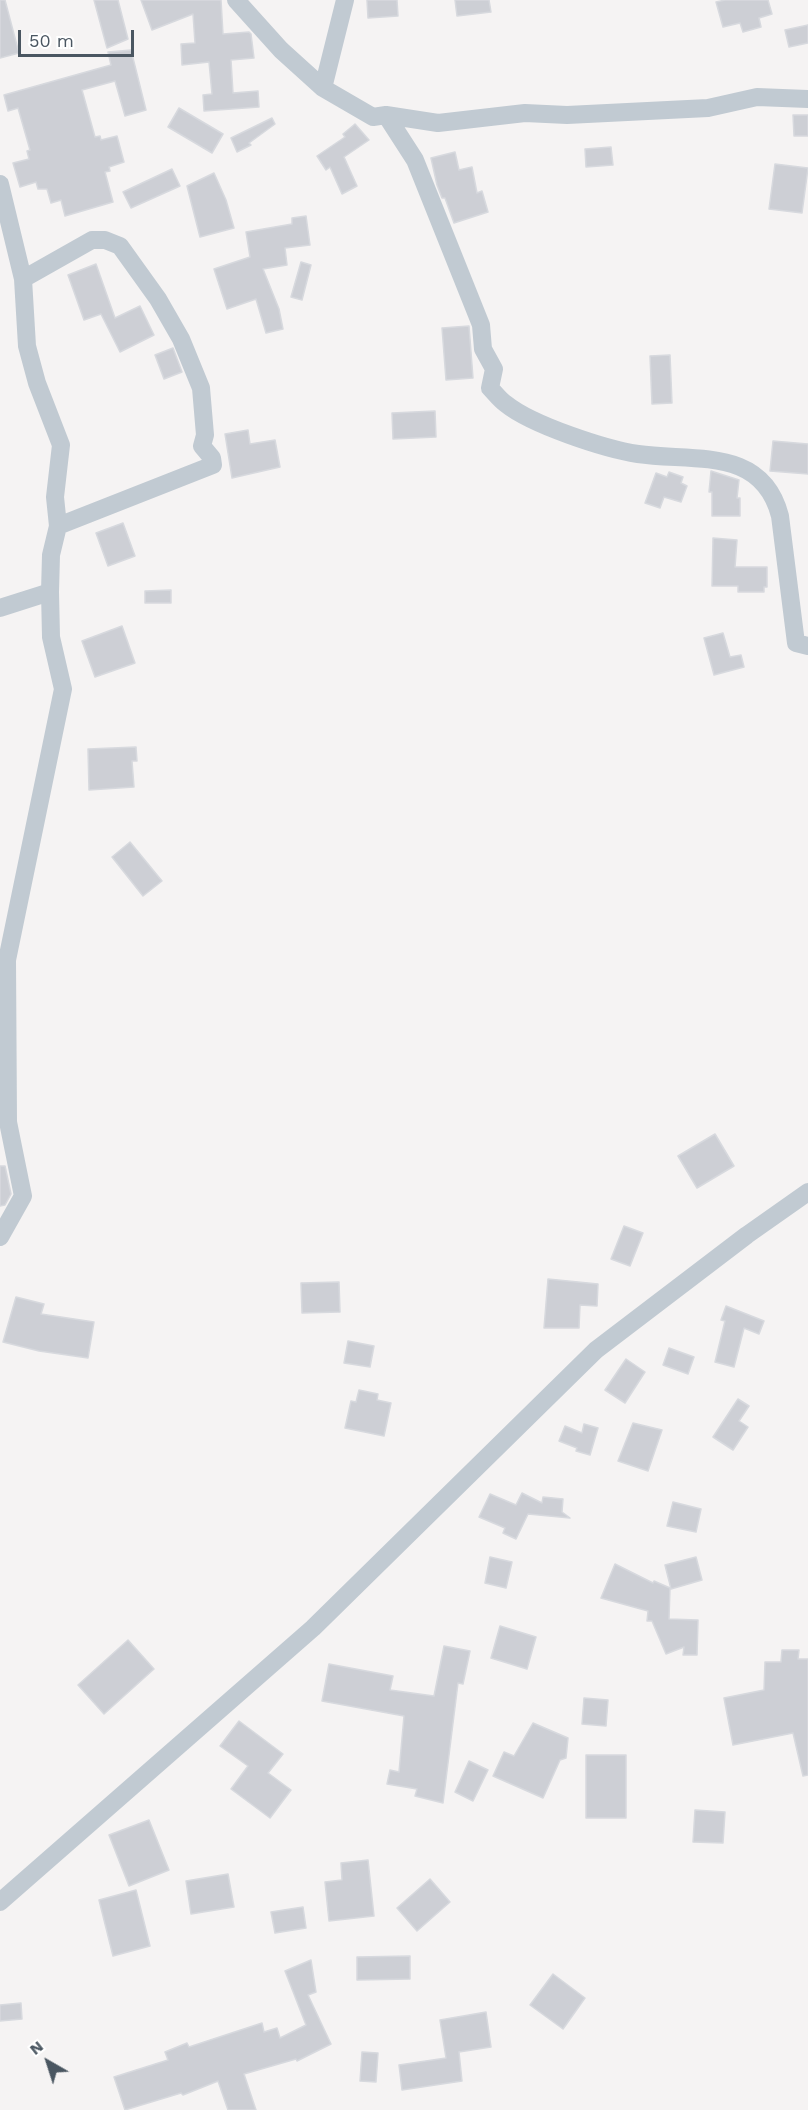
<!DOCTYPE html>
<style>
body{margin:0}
#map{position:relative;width:808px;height:2110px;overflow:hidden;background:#f5f3f3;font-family:"Work Sans",sans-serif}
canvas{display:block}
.north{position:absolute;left:18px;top:2032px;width:60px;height:60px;-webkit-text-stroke:4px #fff;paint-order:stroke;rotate:321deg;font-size:16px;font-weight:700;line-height:24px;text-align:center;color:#4a5661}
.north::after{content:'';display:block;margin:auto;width:21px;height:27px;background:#4a5661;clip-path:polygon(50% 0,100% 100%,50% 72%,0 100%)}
.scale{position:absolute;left:18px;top:30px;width:116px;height:27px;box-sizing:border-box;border:3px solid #4a5661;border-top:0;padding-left:8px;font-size:18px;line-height:21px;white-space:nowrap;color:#4a5661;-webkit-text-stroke:4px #fff;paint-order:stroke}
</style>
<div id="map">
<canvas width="808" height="2110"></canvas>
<div class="north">N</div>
<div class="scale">50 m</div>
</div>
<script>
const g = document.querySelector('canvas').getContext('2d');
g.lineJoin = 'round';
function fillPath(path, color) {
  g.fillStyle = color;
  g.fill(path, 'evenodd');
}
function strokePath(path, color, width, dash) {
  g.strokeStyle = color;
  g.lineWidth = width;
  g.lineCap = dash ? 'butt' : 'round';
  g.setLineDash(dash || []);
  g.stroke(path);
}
const building = new Path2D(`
 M0,0H5L19,53L0,58Z
 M94,0H118L128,39L107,48Z
 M141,0H221L223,34L249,32L251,34L254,58L231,60L233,93L258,91L259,107L204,111L203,95L212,94L209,62L182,65L181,44L195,43L193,14L152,30Z
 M367,0H397L398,16L368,18Z
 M455,0H489L491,12L457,16Z
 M725,0H768L772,14L759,18L761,27L743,32L740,23L723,27L716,2Z
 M808,25V43L789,47L785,30Z
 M131,50L146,110L125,116L115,81L82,90L95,137L100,136L101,140L117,136L124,162L109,167L110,171L105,172L113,202L65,216L61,200L51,203L47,189H38L36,182L20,187L13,163L29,159L27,151L30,150L18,108L8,111L4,95L111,65L108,52Z
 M179,108L223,134L212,153L168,127Z
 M793,115H808V136H794Z
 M272,118L275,124L249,143L251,145L237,152L231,138Z
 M355,124L369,140L344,157L357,186L342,194L330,167L326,170L317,156L345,137L343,134Z
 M611,147L613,165L586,167L585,149Z
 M455,152L459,170L472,167L477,193L482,191L488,212L454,223L445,198H442L437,185L431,158Z
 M775,164L808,168L802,213L769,209Z
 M172,169L180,186L131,208L123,192Z
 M214,173L226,200L234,228L200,237L187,186Z
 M306,216L310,245L285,248L287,265L263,269L279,309L283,329L266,333L256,299L227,309L214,269L250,257L246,232L292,224V218Z
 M301,262L311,265L302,300L291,297Z
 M96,264L115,318L140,306L154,335L120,352L101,314L84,320L68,275Z
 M469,326L473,378L446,380L442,328Z
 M173,348L182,372L164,379L155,355Z
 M670,355L672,403L652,404L650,356Z
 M435,411L436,437L393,439L392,413Z
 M248,430L250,444L275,440L280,467L232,478L225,434Z
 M773,441L808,444V474L770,471Z
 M711,471L739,480L737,498H740V516H712V492H709Z
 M669,472L683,477L681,483L687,486L681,502L664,497L660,508L645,503L656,473L667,477Z
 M123,523L135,556L108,566L96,533Z
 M713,538L737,540L735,567H767V587H764V592H738V586H712Z
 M171,590V603H145V591Z
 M122,626L135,663L95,677L82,641Z
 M723,633L730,657L741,655L744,667L714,675L704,638Z
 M136,747L137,761H132L134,787L89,790L88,749Z
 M130,842L162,881L143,896L112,857Z
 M715,1134L734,1166L697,1188L678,1156Z
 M0,1166H5L11,1194L5,1205L0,1206Z
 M624,1226L643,1233L630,1266L611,1259Z
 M548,1279L598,1284L597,1306L580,1305L579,1328H544Z
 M339,1282L340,1312L302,1313L301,1283Z
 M16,1297L44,1304L41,1314L94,1322L88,1358L39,1351L3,1342Z
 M726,1306L764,1321L759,1334L744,1328L734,1367L715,1362L725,1321L721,1320Z
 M348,1341L374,1346L370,1367L344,1363Z
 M669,1348L694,1357L688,1374L663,1365Z
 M626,1359L645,1372L625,1403L605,1390Z
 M359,1390L378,1394L377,1400L391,1403L384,1436L345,1428L351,1401L356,1402Z
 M738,1399L749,1406L739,1421L748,1427L733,1450L713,1437Z
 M633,1423L662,1430L648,1471L618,1461Z
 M584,1424L598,1428L590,1455L576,1451L577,1448L559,1441L565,1426L582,1433Z
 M522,1493L542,1503L543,1497L563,1499L562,1512L570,1518L528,1514L516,1539L503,1533L505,1528L479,1517L490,1494L516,1505Z
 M673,1502L701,1509L696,1532L667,1526Z
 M490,1557L512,1562L506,1588L485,1583Z
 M696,1557L702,1580L671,1589L665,1565Z
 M615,1564L653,1583L654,1581L670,1588L669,1619L698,1620L697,1655H683L684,1647L666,1654L652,1621H647L648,1611L601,1598Z
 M500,1626L536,1637L527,1669L491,1658Z
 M128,1640L154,1669L104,1714L78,1685Z
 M444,1646L470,1651L463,1684L458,1683L443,1803L415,1796L417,1789L387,1784L390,1770L399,1772L404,1716L322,1701L329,1664L393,1676L390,1690L434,1696Z
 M782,1650H799L798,1659H808V1775L803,1776L793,1733L733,1745L724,1698L764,1690L765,1662H781Z
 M584,1698L608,1700L606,1726L582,1724Z
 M239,1721L283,1754L268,1773L291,1790L270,1818L231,1789L248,1766L220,1746Z
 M533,1723L568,1738L566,1758L560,1760L543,1798L493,1776L504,1752L514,1756Z
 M586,1755H626V1818H586Z
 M469,1761L488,1770L473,1801L455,1792Z
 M695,1810L725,1812L723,1843L693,1842Z
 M149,1820L169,1870L129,1886L109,1835Z
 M368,1860L374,1916L329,1921L325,1882L342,1880L341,1863Z
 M228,1874L234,1907L191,1914L186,1881Z
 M430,1879L450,1902L417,1931L397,1908Z
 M136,1890L150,1946L113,1956L99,1900Z
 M303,1907L306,1928L275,1933L271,1912Z
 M410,1956V1979L357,1980V1957Z
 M311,1960L316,1992L308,1995L331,2044L297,2061L296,2059L244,2074L256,2110H228L218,2081L183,2095L181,2093L125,2110L114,2077L168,2060L165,2052L187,2043L189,2047L262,2023L264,2032L277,2028L280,2038L306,2025L285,1971Z
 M553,1974L585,1998L563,2029L530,2005Z
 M21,2003L22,2019L0,2021V2005Z
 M486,2012L491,2047L459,2052L462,2081L402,2090L399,2065L446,2058L440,2020Z
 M362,2052L378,2053L376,2082L360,2081Z`);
fillPath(building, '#cdcfd5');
strokePath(building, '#d7d9de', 1.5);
strokePath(new Path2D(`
 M236,0L281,50L323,88L373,117L386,115L438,123L525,113L567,115L708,108L757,97L808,99
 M323,88L345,0
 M386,115L415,160L481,325L483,349L494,369L490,388C495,393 500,400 506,404C532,425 605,449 638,454C693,462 762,446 780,516L796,643L808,646
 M0,184L23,279L27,346L37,383L61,445L55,497L58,526L51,555L50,592L51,637L63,689L7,960L8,1122L23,1196L0,1237
 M23,279L92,240H105L120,246L158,299L181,339L201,388L205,435L202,446L212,458L213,465L58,526
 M0,608L50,592
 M0,1902L313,1628L596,1350L747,1235L808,1192`), '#c1cad2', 18);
</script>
